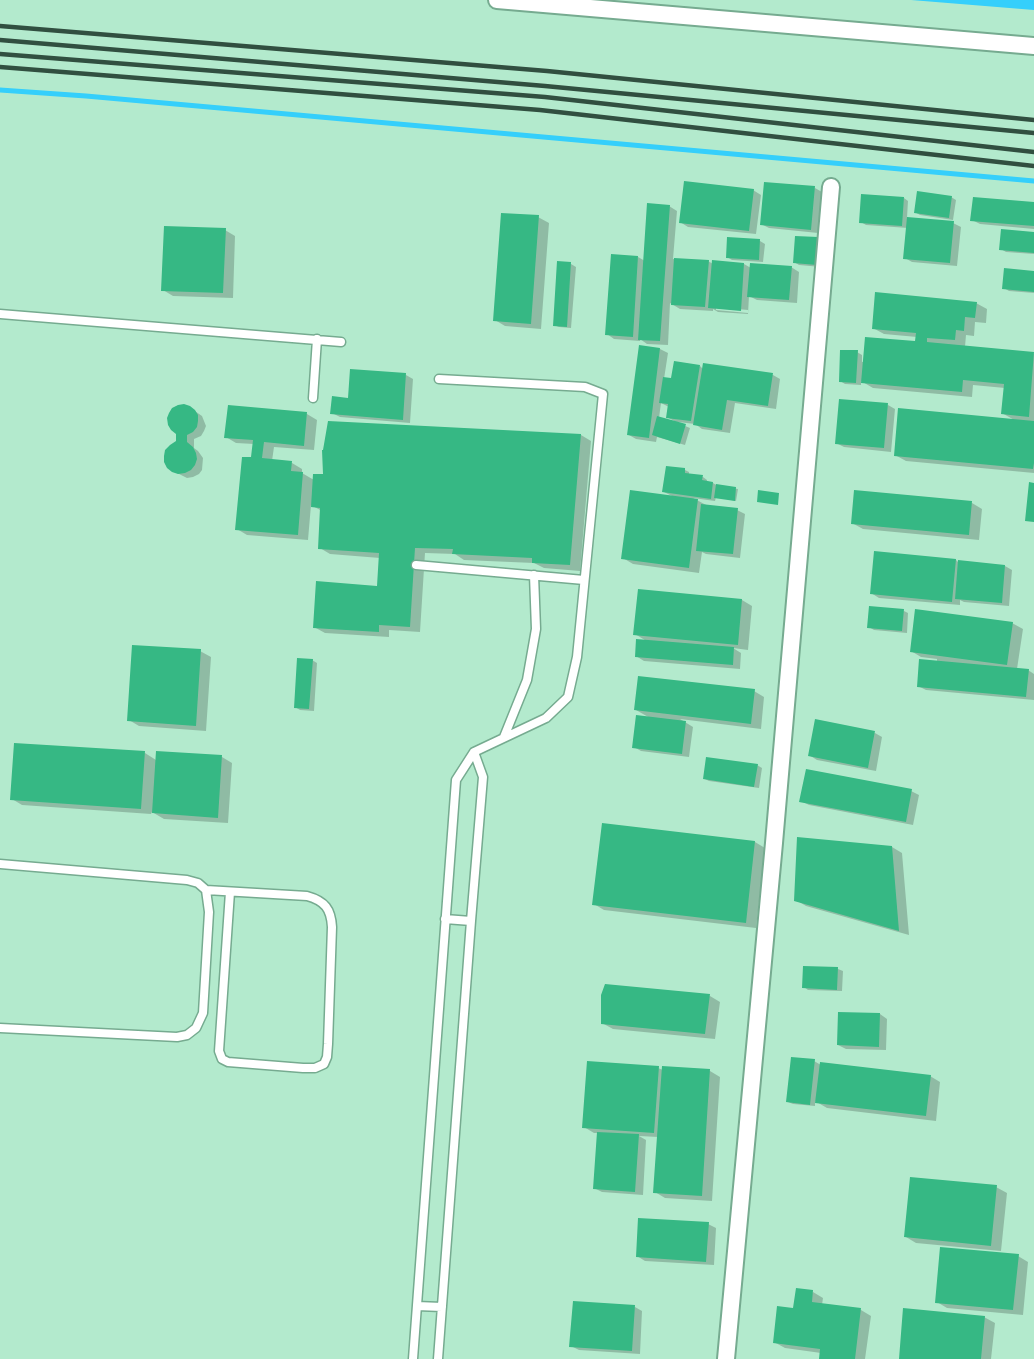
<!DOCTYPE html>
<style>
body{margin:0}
canvas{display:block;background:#b3eacd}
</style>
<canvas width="1034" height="1359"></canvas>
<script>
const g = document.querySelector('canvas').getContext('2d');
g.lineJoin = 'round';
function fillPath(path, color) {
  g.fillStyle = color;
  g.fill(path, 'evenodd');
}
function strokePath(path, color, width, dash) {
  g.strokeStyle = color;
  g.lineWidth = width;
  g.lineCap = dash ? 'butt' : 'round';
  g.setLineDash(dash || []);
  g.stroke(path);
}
fillPath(new Path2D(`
 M911,0H1034V10Z`), '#35cffb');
fillPath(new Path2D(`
 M815,188L822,192L818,233L769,228L761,224Z
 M753,190L761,195L756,234L688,227L680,222Z
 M951,197L956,200L953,220L920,215L915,212Z
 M904,198L908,201L907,218L953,223L961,227L957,266L912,262L905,258L908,228L866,225L861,222Z
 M1034,204V229L980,224L972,220Z
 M669,206L677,211L673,259L708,261L713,264H744L751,268L791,267L799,272L797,303L757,300L749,296L748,314L718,312L713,309V311L680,309L670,303L668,345L647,344L640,339V341L614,339L607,334L638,257L645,261ZM716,307L748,310V313L716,310Z
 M538,217L549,223L541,329L505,326L495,320Z
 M225,230L235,236L233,298L173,296L163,290Z
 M1034,233V254L1006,252L1001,249Z
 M796,237L818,239L823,241L821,267L799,265L794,262Z
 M729,239L760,241L765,244L763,262L732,260L727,257Z
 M558,263L571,264L576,267L571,328L559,327L554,325Z
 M1034,272V293L1009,291L1004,288Z
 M976,303L987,309L986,323L975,322L974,336L966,335L965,347L1034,354V473L906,461L895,455L1016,421L1002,413L1005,388L973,385L972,397L873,388L861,381V385L845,384L840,381L857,352L862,355V362H864L917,343V337L884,334L873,328Z
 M640,346L660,349L668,353L664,379L673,380L700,366L703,369L704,364L773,375L780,379L776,409L735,403L730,433L702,429L695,424L678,422V423L690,428L685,445L657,437L656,442L636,439L629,435ZM661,403L669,407L667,417L676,422L659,418Z
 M406,375L413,379L410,423L340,417L332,413L349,399Z
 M888,405L895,409L891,452L844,447L836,443Z
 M229,406L307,414L317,420L314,450L274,447L272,461L292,463L302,469V473L314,480L325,476L330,423L581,435L591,441L580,571L544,568L534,563L464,560L455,554L425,553L420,632L389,630V637L325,633L314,627L378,587L380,558L330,554L320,548L322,511L311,505L308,540L247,535L237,529L252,459L254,444L236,443L226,437Z
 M189,407L202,416L206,426L204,431L201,436L194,439V448L198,451L203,458L202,470L199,474L193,477L187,478L173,471L177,442Z
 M685,470L689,472V475L703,477L707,480V482L713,483L718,486L738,489L736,501L716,497L715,501L693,498L708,506L737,510L745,514L740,558L706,554L702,552L699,573L633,564L623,558L674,497L664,492Z
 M972,503L982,509L979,540L863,529L852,523Z
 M956,560L959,563L1005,566L1012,570L1009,606L964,602L960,600V605L879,598L871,593Z
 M639,590L742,600L752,606L748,650L733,648L741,653L740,669L644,661L636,656L648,642L635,634Z
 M904,611L908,613L907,633L874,630L869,627Z
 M1012,623L1023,629L1017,669L1028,670L1034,674V700L926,690L918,686L937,662V659L921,657L911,651Z
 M200,651L211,657L206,731L139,726L129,720Z
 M312,660L317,663L314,711L300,710L295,707Z
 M754,691L764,697L761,729L680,719L693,727L689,757L641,751L634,747L650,718L636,710Z
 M875,733L882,737L876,771L817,760L809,755Z
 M145,753L156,760L222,757L232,763L228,823L164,819L152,812L151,814L22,805L12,799Z
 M757,765L762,768L759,788L709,781L705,779Z
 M911,791L919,795L913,825L809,805L801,801Z
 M603,824L755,842L765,848L756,928L604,910L594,904Z
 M892,847L902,853L909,935L806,906L796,900Z
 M805,967L838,969L843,971L842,991L808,990L804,987Z
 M710,996L720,1002L715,1039L613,1029L602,1023Z
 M880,1014L887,1019L886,1050L846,1049L838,1045Z
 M814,1061L821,1065L930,1076L940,1082L936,1121L827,1108L815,1101V1106L793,1104L788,1102Z
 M658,1068L663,1070L710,1071L720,1077L712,1201L665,1198L655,1192L658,1137L639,1136L646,1140L643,1195L602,1192L594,1188L598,1133H594L584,1127Z
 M996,1187L1007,1193L1001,1251L916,1243L906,1237Z
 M708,1224L716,1228L714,1265L645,1261L637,1256Z
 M1018,1256L1028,1262L1023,1315L947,1308L937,1302Z
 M813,1292L823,1298L822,1305L861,1310L871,1316L865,1359H820L821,1353L785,1348L774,1342L795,1310Z
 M635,1307L642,1311L640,1354L579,1350L571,1346Z
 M984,1317L995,1323L991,1359H900Z`), '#0003');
strokePath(new Path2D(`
 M0,90L86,96L1034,181`), '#35cffb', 5);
fillPath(new Path2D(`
 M684,181L754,189L749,231L679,223Z
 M764,182L815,186L811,230L760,225Z
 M917,191L952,196L949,218L914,213Z
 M861,194L904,197L902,226L859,223Z
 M973,197L1034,202V226L970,221Z
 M647,203L670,205L660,341L638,340Z
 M501,213L539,215L531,324L493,321Z
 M907,217L954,221L950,263L903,259Z
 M164,226L226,228L223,293L161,291Z
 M1001,229L1034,232V253L999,250Z
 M795,236L818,237L817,265L793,263Z
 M727,237L760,239L759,260L726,258Z
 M611,254L638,256L633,337L605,335Z
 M674,258L709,260L705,307L671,305Z
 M712,260L744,263L741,311L708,308Z
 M557,261L571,262L567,327L553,326Z
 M750,263L792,266L789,300L747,297Z
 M1004,268L1034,271V292L1002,289Z
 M875,292L977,302L975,318L965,317L964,331L956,330L955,340L927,338V342L1034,352L1029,417L1001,414L1004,384L963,380L962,392L861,383L865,337L915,341L916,333L872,329Z
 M639,345L660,348L649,438L627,435Z
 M840,350H858L856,383L839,382Z
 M674,361L700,365L691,421L666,418L668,404L659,403L663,377L671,378Z
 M703,363L773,373L768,406L727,400L722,430L693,425Z
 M350,369L406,373L403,420L330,414L332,396L348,398Z
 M839,399L888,403L884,448L835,444Z
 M184,404L190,406L195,410L198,415V421L197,427L193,432L187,435V442L193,447L196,453L197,459L195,465L191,470L185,473L178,474L172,472L167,468L164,462V456L165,450L170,445L176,441V434L171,430L168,425L167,418L169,413L172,408L178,405Z
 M228,405L307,412L304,446L264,442L262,458L292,461L291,471L303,472L298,535L235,530L242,457H251L253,440L224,438Z
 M898,408L1034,421V463L1033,469L894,456Z
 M657,416L686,424L680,444L652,435Z
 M328,421L581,434L570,565L532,563V558L452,554L453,549L415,548L410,627L379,625V632L313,628L316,581L377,586L379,553L318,549L320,508L311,507L313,474H323L322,450H323Z
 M666,466L685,468V473L703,475L702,480L713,482L711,499L662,492Z
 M1029,482L1034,483V522L1025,521Z
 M716,484L736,487L735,501L714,498Z
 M630,490L698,499L689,568L621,559Z
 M758,490L779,493L778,505L757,502Z
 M854,490L972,501L969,535L851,524Z
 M701,504L738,508L733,554L696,551Z
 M874,551L956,559L952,602L870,594Z
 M958,560L1005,565L1002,603L955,599Z
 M638,589L742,599L738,645L633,635Z
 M869,606L904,609L902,631L867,628Z
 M915,609L1013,622L1007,665L910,652Z
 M636,639L734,647L733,665L635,657Z
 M132,645L201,649L196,726L127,721Z
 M297,658L313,659L309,709L294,708Z
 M919,659L1029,669L1026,697L917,687Z
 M638,676L755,689L751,724L634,710Z
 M636,715L686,721L682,754L632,748Z
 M815,719L875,731L868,768L808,756Z
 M14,743L145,751L141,809L10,800Z
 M156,751L222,755L218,818L152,813Z
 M706,757L758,764L754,787L703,779Z
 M806,769L912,789L906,822L799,802Z
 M602,823L755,841L746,923L592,905Z
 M797,837L892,846L899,931L794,901Z
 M803,966L838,967L837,990L802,988Z
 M605,984L710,994L705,1034L601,1024V995Z
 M838,1012L880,1013L879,1047L837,1045Z
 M791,1057L815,1059L810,1105L786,1102Z
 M587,1061L659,1066L654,1133L582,1128Z
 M820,1062L931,1075L926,1116L815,1103Z
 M662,1066L710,1069L702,1196L653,1193Z
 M597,1132L639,1134L635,1192L593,1189Z
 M910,1177L997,1185L991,1246L904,1237Z
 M638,1218L709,1222L706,1262L636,1257Z
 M940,1247L1019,1254L1013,1310L935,1303Z
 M796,1288L813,1290L812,1302L861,1308L855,1359H819L820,1349L773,1343L777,1306L793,1308Z
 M573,1301L635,1305L632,1351L569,1347Z
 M903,1308L985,1316L981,1359H899Z`), '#36b884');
const service = new Path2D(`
 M0,314L341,342
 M313,398L317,339
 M416,565L584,580
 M504,737L527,680L536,629L534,575
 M0,864L187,880L198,883L206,890L209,912L203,1013L196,1028L187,1035L177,1037L0,1028
 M206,890L307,896C325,901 331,909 332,927L328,1044L327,1057L324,1064L315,1068H303L228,1062L222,1059L219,1051L230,892
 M445,919L471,921
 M417,1306L442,1307
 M413,1359L456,780L474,752L546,718L568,697L577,657L603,394L585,387L439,379
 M438,1359L471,921L483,777L474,752`);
const minor = new Path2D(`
 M497,0L1034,46
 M726,1359L774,843L831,187`);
strokePath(service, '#76ab90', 11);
strokePath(minor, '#76ab90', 20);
strokePath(service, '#fff', 8);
strokePath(minor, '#fff', 16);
strokePath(new Path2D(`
 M0,26L547,71L1034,120
 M0,40L545,86L1034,133
 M0,54L545,97L1034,152
 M0,67L540,110L1034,166`), '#314f40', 4.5);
</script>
